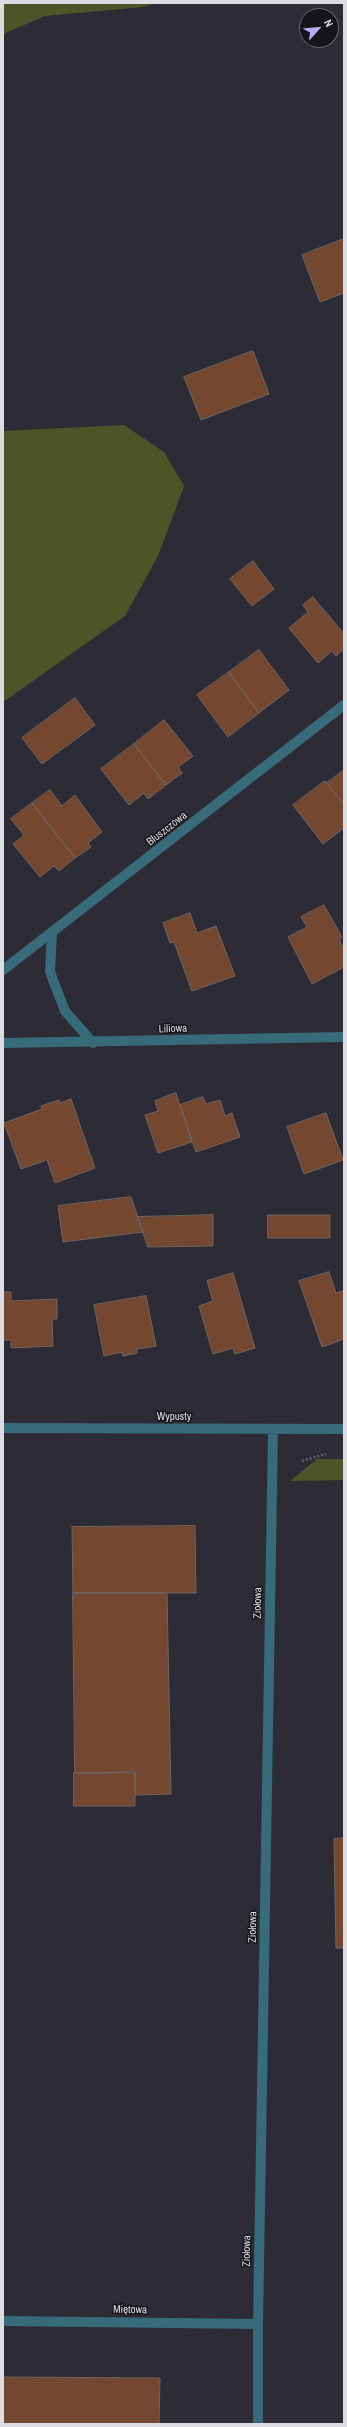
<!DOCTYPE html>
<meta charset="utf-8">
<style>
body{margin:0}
#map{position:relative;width:347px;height:2427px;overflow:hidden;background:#2d2b35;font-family:"Archivo Narrow",sans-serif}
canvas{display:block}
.frame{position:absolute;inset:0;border:4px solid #dedce3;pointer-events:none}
.north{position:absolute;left:299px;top:8px;width:40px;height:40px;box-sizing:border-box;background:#151419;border:1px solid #65646a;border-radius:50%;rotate:63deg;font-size:11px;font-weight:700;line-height:16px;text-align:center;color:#dedce3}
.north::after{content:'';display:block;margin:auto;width:14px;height:18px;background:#bbaaf6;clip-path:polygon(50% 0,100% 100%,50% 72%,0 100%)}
</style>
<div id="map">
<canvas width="347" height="2427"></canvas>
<div class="frame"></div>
<div class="north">N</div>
</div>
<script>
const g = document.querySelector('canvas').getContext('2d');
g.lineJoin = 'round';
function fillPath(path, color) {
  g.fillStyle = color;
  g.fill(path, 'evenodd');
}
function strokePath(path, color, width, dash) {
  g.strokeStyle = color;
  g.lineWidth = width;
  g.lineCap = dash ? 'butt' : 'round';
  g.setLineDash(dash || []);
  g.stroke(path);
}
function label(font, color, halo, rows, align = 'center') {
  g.font = font + ' "Archivo Narrow",sans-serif';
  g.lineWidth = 3;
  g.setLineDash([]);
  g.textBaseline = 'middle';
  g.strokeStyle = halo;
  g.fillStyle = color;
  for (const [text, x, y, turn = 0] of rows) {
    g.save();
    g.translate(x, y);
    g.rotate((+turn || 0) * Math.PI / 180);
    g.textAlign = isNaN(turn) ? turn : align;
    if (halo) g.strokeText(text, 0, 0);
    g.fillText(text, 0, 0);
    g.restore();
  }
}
fillPath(new Path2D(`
 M3,3H155L144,7L45,16L3,34Z
 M124,425L164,452L184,486L158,556L125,616L3,702V431Z
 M317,1459H344V1480L290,1481Z`), '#4c5528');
const building = new Path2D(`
 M344,239V293L320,302L302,255Z
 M253,351L269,394L201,420L184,377Z
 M253,561L274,589L252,606L230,579Z
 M313,597L344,634V649L336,656L332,651L318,663L289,628L308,612L303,605Z
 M259,650L289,690L259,713L229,672Z
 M229,672L259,713L228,737L197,695Z
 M75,698L95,725L42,764L22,738Z
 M164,720L193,756L178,767L182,773L166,785L134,744Z
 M134,744L166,785L148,799L144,793L129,805L101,769Z
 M344,770V805L327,783Z
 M325,781L344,805V828L323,844L293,805Z
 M50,790L62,806L75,795L102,832L88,843L91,847L75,858L32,803Z
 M32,803L75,858L59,871L54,866L40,877L13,844L24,835L11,819Z
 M324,905L342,937L339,939L344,950V967L312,984L288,937L307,927L301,917Z
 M190,913L197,933L216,926L235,976L192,991L174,942L170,943L163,923Z
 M176,1093L192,1142L158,1153L145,1115L158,1111L155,1101Z
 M203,1097L206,1104L220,1100L225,1116L232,1113L240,1137L196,1152L180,1105Z
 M71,1099L95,1168L55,1183L47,1160L21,1169L4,1123L42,1109L41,1106L59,1100L60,1103Z
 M326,1113L343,1160L304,1174L287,1127Z
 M131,1197L143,1232L63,1242L58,1206Z
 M213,1215V1246L148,1247L137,1217Z
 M268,1215H330V1238H268Z
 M329,1272L336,1293L344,1290V1339L322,1347L299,1281Z
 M233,1273L255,1348L235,1354L233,1348L213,1354L199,1306L213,1301L207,1281Z
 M3,1292H11V1301L57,1299V1319H52L53,1346L11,1348V1340H3Z
 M146,1296L156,1346L137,1349V1353L123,1356L122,1352L104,1356L94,1305Z
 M195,1526L196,1593H73L72,1527Z
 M73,1593H167L171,1794L135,1795V1772L75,1773Z
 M74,1773H135V1806H74Z
 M344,1838V1948H336L334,1839Z
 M3,2377L160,2378L159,2424H3Z`);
fillPath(building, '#744731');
strokePath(building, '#71655f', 1);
strokePath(new Path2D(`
 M302,1461L326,1454`), '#66646d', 2.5, [2, 2]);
strokePath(new Path2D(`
 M52,933L50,972L65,1011L93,1043`), '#386b79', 10);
strokePath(new Path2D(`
 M3,970L344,705
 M3,1043L344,1037
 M3,1428L344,1429
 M3,2321L258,2324
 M258,2424V2324L273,1430`), '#386b79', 10);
label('11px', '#dedce3', '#151419', [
 ["Bluszczowa",167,829,-38],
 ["Liliowa",173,1029,-2],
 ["Wypusty",174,1417],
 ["Ziołowa",258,1603,-89],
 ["Ziołowa",253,1927,-89],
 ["Ziołowa",247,2251,-89],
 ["Miętowa",130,2310,1]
]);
</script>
